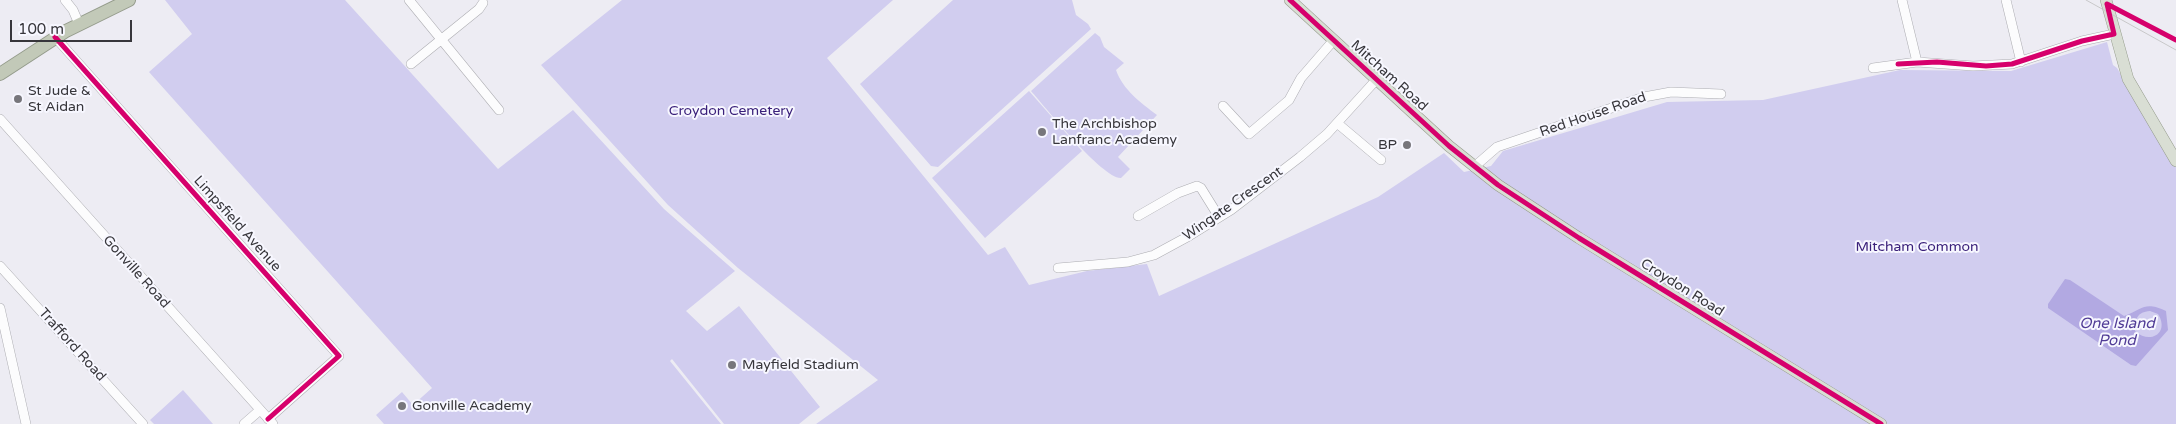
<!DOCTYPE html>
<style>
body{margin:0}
#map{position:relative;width:2176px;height:424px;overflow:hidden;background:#edecf3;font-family:"Varela Round",sans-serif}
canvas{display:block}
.scale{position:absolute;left:10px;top:20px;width:122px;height:22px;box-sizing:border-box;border:2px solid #37363b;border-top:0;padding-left:6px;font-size:15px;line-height:18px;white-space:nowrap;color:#37363b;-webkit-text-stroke:4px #f7f7ff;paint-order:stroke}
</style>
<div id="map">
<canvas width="2176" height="424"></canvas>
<div class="scale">100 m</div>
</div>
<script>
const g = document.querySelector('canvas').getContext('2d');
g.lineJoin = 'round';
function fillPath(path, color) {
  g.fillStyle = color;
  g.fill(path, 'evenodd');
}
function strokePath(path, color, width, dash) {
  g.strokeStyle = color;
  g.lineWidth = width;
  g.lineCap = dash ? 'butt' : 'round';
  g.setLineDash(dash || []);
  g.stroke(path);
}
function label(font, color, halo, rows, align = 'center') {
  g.font = font + ' "Varela Round",sans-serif';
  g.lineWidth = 4;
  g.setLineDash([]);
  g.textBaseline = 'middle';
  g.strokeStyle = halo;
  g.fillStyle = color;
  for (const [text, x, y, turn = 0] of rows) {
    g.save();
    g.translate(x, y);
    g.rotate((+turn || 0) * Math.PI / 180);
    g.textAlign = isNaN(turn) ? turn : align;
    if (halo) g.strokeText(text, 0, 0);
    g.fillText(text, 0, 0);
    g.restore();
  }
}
fillPath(new Path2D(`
 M165,0H345L498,169L573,110L664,209L735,271L686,311L707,331L739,306L820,407L799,424H724L672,359L670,361L721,424H384L376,415L402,392L413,405L432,388L149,72L192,34Z
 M622,0H893L827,58L988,255L1005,247L1029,285L1087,271L1147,264L1159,296L1378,197L1444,153L1464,172L1491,166L1503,151L1667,102L1763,100L1900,70L2011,71L2107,42L2113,65L2117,68L2176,167V424H816L878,380L738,268L668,205L541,65Z
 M953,0H1072L1076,15L1088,24L1091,29L938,167L931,166L860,84Z
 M1095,33L1100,37L1104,47L1124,63L1116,70C1123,90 1141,103 1157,115L1118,157L1130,169L1121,178C1103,179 1045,107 1031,91Z
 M1029,91L1082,151L985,238L932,178Z
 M183,390L213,424H154L150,420Z`), '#d1cdef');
fillPath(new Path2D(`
 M2065,279L2070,280L2124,316C2144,309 2144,301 2166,311L2168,330L2136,366L2131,365L2048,308V304ZM2150,311L2158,314C2170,333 2150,345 2135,331C2135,319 2137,312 2150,311Z`), '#b2a9e2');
const minor = new Path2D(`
 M65,0L73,10L79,24
 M409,0L499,110
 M1902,0L1917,62
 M2006,0L2021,62
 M55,37L339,356L268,419
 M411,64L479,9L483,3
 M1873,68L1917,62L1973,66L2012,64L2082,41L2114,34
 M1223,106L1249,134L1289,100L1301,78L1333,41
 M0,119L273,424
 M1337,123L1381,160
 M1474,167L1497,147L1644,97L1671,92L1721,94
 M1138,216L1178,193L1197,186L1201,188L1219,217
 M0,266L143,424
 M1058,268L1128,262L1154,255L1189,236L1231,210L1300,157L1327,134L1377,79
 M0,308L26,424
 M244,424L260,410`);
const major = new Path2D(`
 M1290,0L1449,146L1498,185L1579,238L1881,424
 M2106,0L2128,79L2176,161`);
const highway = new Path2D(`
 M0,74L66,31L129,0`);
strokePath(minor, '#adadb2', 10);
strokePath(major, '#949b8b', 12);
strokePath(highway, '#949b8b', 14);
strokePath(minor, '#fcfcfd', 9);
strokePath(major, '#d9ded4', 11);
strokePath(highway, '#c2c9b8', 12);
strokePath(new Path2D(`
 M2086,0L2176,50`), '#c8c8c9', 1);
strokePath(new Path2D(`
 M1290,0L1449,146L1498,185L1579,238L1881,424
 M2107,4L2176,40
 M55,37L339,356L268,419
 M1898,64L1937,62L1986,66L2012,64L2082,41L2114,34L2107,4`), '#d6006c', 5);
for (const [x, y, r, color] of [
 [18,99,5,"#77767b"],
 [1042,132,5,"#77767b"],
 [1407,145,5,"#77767b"],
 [732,365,5,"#77767b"],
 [402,406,5,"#77767b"]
]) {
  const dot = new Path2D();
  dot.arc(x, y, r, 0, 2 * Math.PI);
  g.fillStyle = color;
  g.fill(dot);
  strokePath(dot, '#f7f7ff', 2);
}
label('14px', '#37363b', '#f7f7ff', [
 ["Mitcham Road",1389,76,42],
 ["Red House Road",1593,115,-19],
 ["Wingate Crescent",1233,204,-35],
 ["Limpsfield Avenue",237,224,48],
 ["Gonville Road",136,272,48],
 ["Croydon Road",1682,288,32],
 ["Trafford Road",72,345,48]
]);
label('14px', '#37363b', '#f7f7ff', [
 ["St Jude &",28,91],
 ["St Aidan",28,107],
 ["The Archbishop",1052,124],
 ["Lanfranc Academy",1052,140],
 ["BP",1397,145,"right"],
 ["Mayfield Stadium",742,365],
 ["Gonville Academy",412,406]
], 'left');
label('14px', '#3a207a', '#f7f7ff', [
 ["Croydon Cemetery",731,111],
 ["Mitcham Common",1917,247]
]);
label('italic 15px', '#503b96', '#f7f7ff', [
 ["One Island",2117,324],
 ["Pond",2117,341]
]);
</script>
